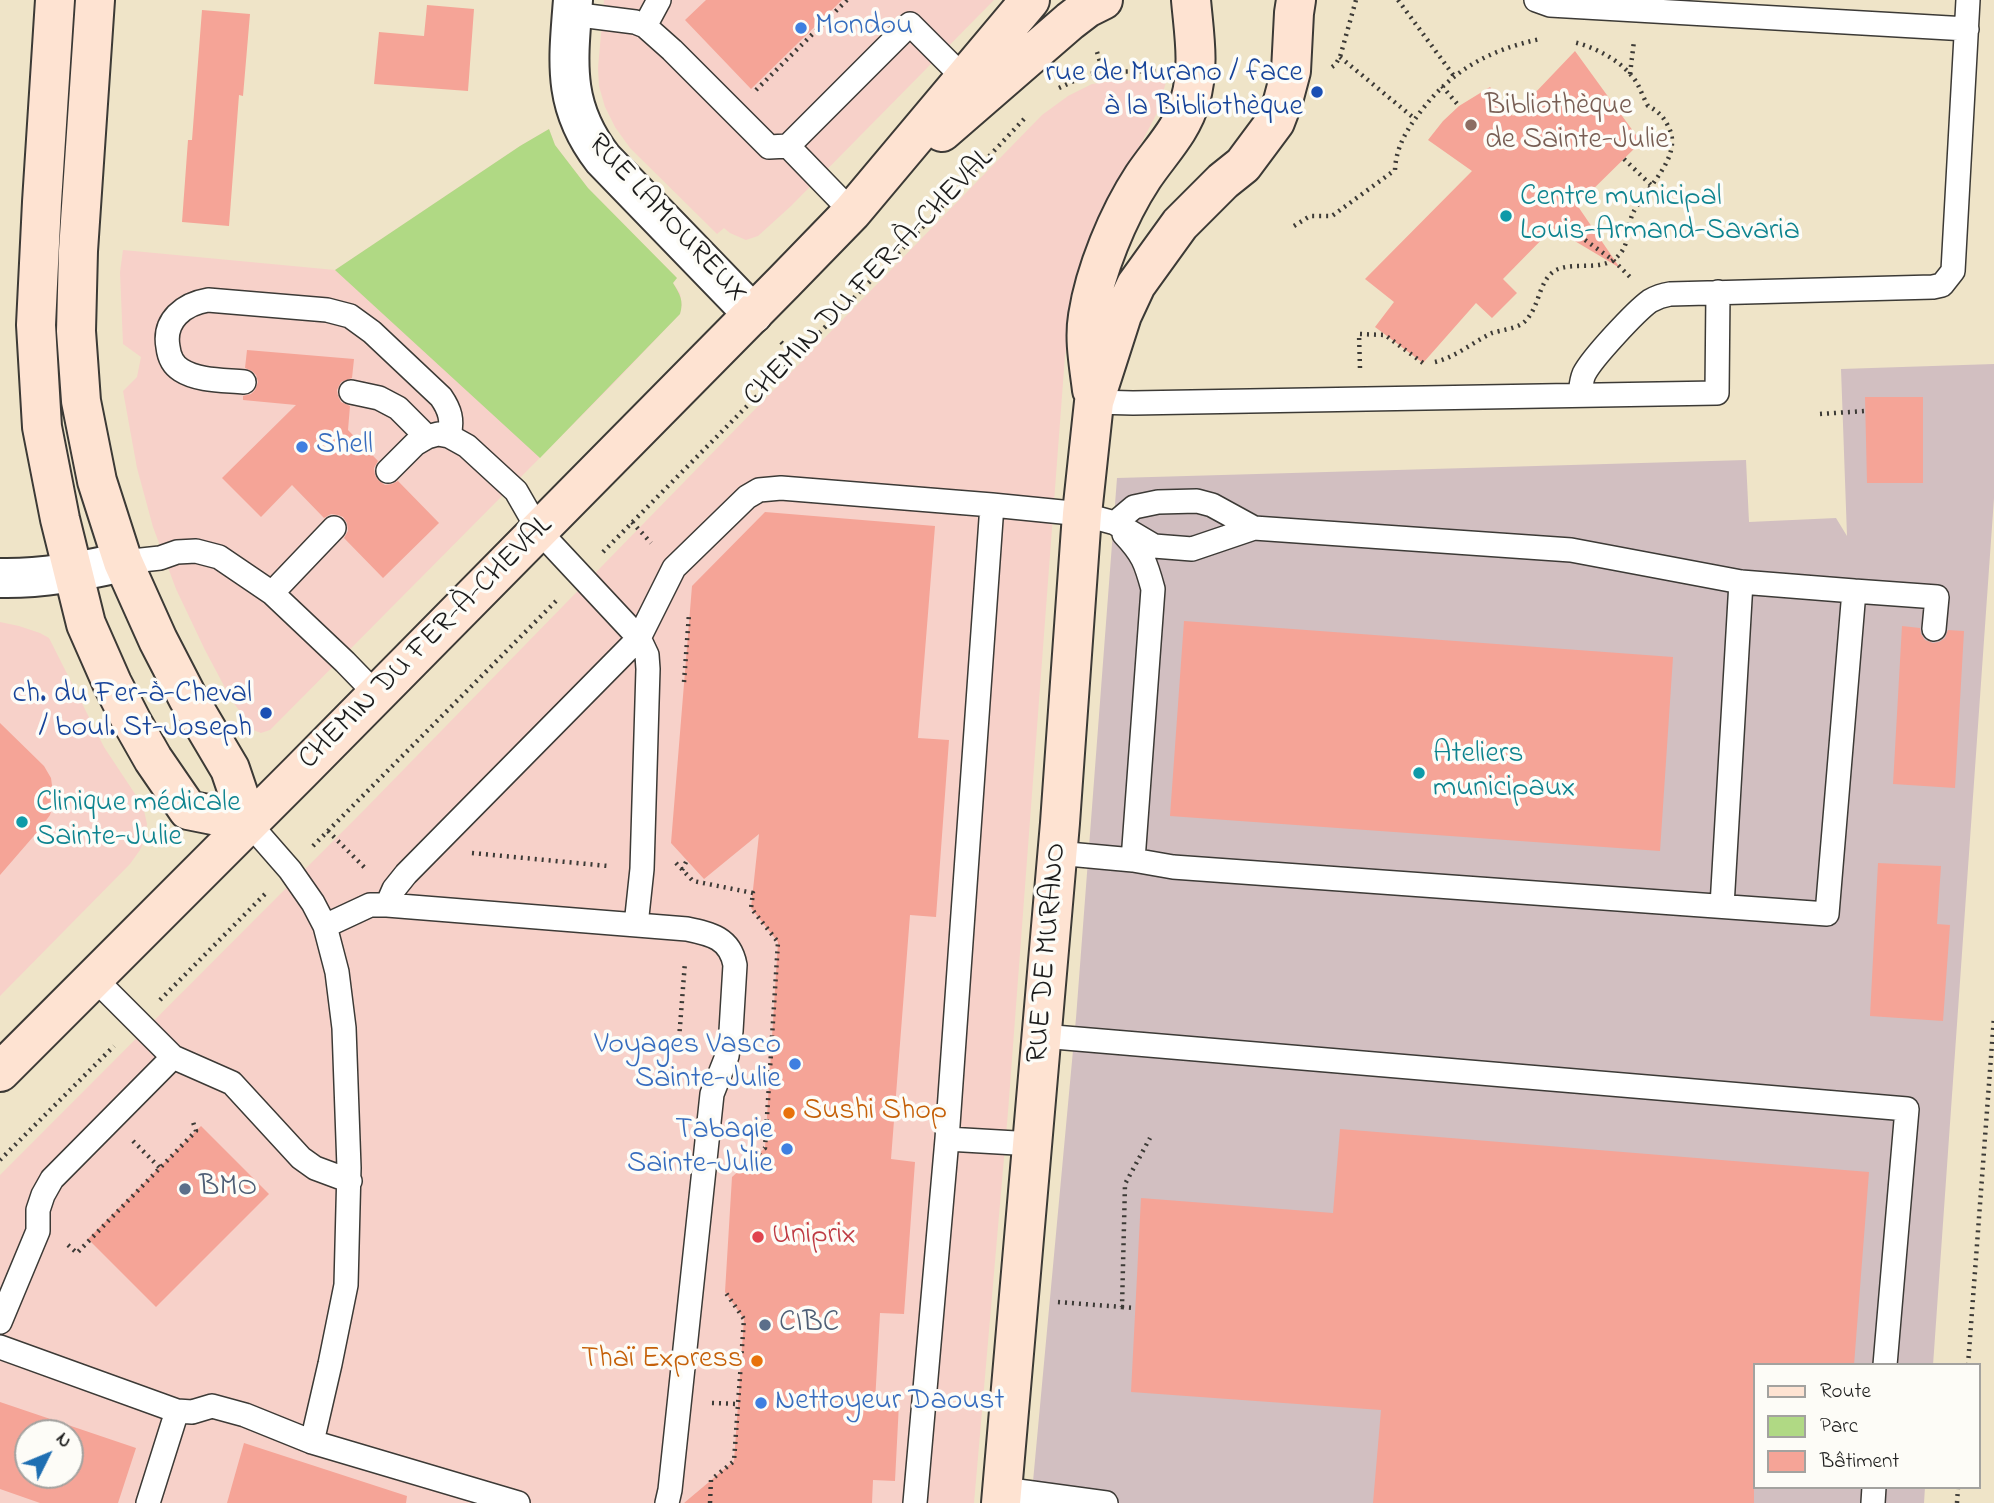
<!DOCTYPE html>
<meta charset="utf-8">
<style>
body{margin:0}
#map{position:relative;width:1994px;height:1503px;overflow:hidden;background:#efe4c8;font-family:"Indie Flower",sans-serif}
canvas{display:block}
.legend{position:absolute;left:1753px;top:1363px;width:228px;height:126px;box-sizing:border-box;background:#fdfcf7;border:2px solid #a3a29f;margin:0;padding:9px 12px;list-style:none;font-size:21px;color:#1c1c1c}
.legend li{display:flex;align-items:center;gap:14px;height:35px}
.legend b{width:35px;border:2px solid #a3a29f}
.north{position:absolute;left:14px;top:1419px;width:70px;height:70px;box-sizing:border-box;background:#fdfcf7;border:2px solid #a3a29f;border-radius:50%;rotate:47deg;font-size:19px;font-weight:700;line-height:28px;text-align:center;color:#1c1c1c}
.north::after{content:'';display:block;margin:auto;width:24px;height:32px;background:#1f6fb2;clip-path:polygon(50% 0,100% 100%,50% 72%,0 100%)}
</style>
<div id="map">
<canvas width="1994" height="1503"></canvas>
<ul class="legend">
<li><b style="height:9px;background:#fee3d2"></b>Route</li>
<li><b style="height:19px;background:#b0d984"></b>Parc</li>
<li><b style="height:19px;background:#f5a497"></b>Bâtiment</li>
</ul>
<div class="north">N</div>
</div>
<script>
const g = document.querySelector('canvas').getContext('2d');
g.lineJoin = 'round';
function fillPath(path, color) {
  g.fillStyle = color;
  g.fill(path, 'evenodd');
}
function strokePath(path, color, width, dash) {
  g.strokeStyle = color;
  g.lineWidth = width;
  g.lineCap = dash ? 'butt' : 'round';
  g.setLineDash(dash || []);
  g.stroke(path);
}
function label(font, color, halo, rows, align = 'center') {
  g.font = font + ' "Indie Flower",sans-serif';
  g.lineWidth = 7;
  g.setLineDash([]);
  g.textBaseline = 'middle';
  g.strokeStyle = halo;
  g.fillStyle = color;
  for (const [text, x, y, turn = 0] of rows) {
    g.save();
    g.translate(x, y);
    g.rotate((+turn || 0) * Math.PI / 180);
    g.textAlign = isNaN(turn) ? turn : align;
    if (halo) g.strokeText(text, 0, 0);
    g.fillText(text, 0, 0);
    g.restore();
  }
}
fillPath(new Path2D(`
 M604,0H994L791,206L758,236L746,240L730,233L724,228L717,234L630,148L615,127L605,107L599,86L598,68Z
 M1119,80L1166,82L1157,113L1108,207L1074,306L1065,356L1008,1112L974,1503H0V1175L366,808L1042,115L1068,96L1092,84ZM28,1433H70V1475H28Z
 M549,129L555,145L588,188L677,278L673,283L680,293L682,305L680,314L616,381L270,730L261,733L253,730L231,699L205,650L176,589L153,527L137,468L123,391L137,377L141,357L123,344L120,272L123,250L335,270L520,146Z
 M0,622L19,626L40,633L49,638L104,747L143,806L147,824L145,839L140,850L130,864L0,996Z`), '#f7d1c9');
fillPath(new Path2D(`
 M1994,364V498L1933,1365H1754V1487H1925L1924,1503H1031L1076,1018L1117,478L1746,460L1749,522L1836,518L1847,536L1841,369Z`), '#d2bfc1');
fillPath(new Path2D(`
 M549,129L555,145L588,188L677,278L673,283C680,294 684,301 680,314L540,458L335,270L520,146Z`), '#b0d984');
fillPath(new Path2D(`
 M706,0H842L751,89L685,20Z
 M427,5L474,9L468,91L374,84L379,32L424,36Z
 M202,10L250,14L243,96L239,95L229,226L182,222L188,140H192Z
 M1575,51L1641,142L1577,205L1620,268L1553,228L1503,279L1517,293L1492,318L1476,303L1423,363L1375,327L1394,302L1365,279L1472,171L1428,140L1443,121L1459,106L1490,87L1513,116Z
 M247,350L354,359L352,378L341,382L337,390L338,396L341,402L350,406L348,430L378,461L374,468L375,475L378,480L385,485L392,484L398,481L439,523L383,578L344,538L348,531L347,523L343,517L338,515L331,514L324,518L292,485L261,517L222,478L296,405L243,400V396L251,394L255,390L258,382L256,375L252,371L245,368Z
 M1865,397H1923V483H1867Z
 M765,512L935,526L918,738L949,740L936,917L910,915L891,1159L915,1162L904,1314L880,1313L875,1402L899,1403L895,1481L873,1480L872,1503H684L734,1461L744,1319L725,1292L732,1177L765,1148L778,942L751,908L759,834L704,879L671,843L692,586Z
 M1184,621L1673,657L1660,851L1170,816Z
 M1902,626L1920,628L1921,634L1925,640L1933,643L1939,642L1945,638L1948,630L1964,631L1955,788L1893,784Z
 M0,723L44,766L51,778L54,800L50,815L39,830L0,875Z
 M1878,863L1941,866L1937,924L1950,925L1943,1021L1870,1016Z
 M201,1126L269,1194L156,1307L88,1239Z
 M1340,1129L1869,1172L1854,1365H1754V1503H1373L1381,1410L1131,1392L1141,1198L1333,1213Z
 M0,1402L136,1448L118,1503H40L0,1489ZM28,1433H70V1475H28Z
 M244,1443L407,1496L406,1503H227Z`), '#f5a497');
const lane = new Path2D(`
 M1536,0L1550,5L1967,29
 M572,14L635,22L645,26L672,50L769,147L788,146
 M645,26L659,0
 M852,212L788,146L910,24L973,87
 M244,382C224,380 198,381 181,370C173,365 169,356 168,347C163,320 184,304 208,300L327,310L350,316L372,332L441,397C450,410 453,420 449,436
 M351,392L379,398L398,408L427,437
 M1580,395C1581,388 1581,381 1584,374C1592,358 1636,311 1650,301C1657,297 1663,295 1670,294L1933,287L1942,285L1953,271L1968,0
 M1094,402L1133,403L1717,393L1718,292
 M1115,523L1134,507L1158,502L1197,501L1212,505L1254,528
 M1124,534C1143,554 1146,563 1153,589L1133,860
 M123,562L160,558L177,552L196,551L219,557L272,593L345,662L377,695
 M1854,591L1937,597L1934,629
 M272,593L334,528
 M248,822L290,870L313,903L325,926L337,972L344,1028L349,1168L346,1285L330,1364L312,1442
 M387,905L394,889L406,874L639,638L539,531L516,491L467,446L449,436L438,434L427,437L415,444L388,471
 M1722,906L1741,582
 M636,925L642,869L648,669L647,655L639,638L674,568L747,497L759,490L781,488L992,505L1082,514L1115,523L1154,546L1192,549L1254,528L1571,550L1741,582L1854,591L1827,914L1173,867L1133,860L1057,853
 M325,926L370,905H387L687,929C711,934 730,938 735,965L731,1031L727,1056L712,1094L670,1490L667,1503
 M1042,1036L1907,1109L1885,1365
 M173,1057L232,1083L301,1158L315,1168L350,1181
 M947,1139L1033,1144
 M0,1322L38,1231V1210L43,1195L52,1179L173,1057L94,978
 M0,1347L177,1411L192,1412L212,1406L245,1415L312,1442L518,1503
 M1003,1489L1106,1503
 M148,1503L177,1411
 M915,1503L947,1139L992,505
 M1873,1503L1874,1487`);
const street = new Path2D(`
 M573,0C568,63 562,106 603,159L753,314
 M0,578C42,579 82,571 123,562`);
const secondary = new Path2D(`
 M55,0L42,202L36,325L42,427L60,519L86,624L112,683L132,722L153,759L188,810L248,822
 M95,0L78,251L76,331L81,401L97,481L123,562L158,640L188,698L230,769L248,822
 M942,132L1070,21L1087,8L1103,0
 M1092,390C1089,365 1084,340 1088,316C1095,271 1118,215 1143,177C1159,153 1183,129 1190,101C1200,67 1194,34 1191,0
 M0,1072L301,771L784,282L852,212L1030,0
 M1001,1503L1060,823L1082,514L1094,402L1122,315L1136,285L1180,224L1223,181L1243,165L1275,122L1283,101L1291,71L1294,13L1296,0`);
strokePath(lane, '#3c3a36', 26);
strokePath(street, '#3c3a36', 42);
strokePath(secondary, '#3c3a36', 42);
strokePath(new Path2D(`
 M1398,0L1454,76
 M1097,52L1103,72
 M1340,57L1415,119
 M1332,67L1335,65L1340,57L1356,0
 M1630,74L1634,41
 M1442,86L1459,106
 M1059,88L1089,74L1103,72L1156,71
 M756,90L847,0
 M1624,159L1651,185
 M1294,226L1310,216H1332L1395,170C1396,147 1407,129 1421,111C1453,69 1490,50 1540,39
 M1585,240L1613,260L1630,277
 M781,342L795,356
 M1435,362C1456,357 1473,342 1492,333C1501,330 1515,329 1523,323C1526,321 1528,318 1530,315C1540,301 1540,279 1556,270C1575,261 1601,272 1617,257C1631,244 1626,228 1633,213C1645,188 1683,158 1669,128C1664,117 1658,111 1648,106C1644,99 1641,91 1638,85C1626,63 1596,47 1573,42
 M1360,368L1359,334L1385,335L1423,363L1426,362
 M1820,414L1865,411
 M632,522L651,543
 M603,552L904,247L1024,119
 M684,682L689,614
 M328,831L367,870
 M313,846L558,599
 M472,853L608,866
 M676,863L693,881L753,893L751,908L778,942L765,1148L737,1172
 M682,870L687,860
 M160,1000L267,892
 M678,1052L685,962
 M133,1141L160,1168
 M0,1160L114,1046
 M68,1245L77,1253L196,1131L193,1122
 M1058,1302L1122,1307L1125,1184L1150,1138
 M1122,1307L1134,1308
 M1968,1365L1994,1017
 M712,1403L738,1404
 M710,1503L711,1480L734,1461L744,1319L726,1293
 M1957,1503L1958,1487`), '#3c3a36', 4.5, [2, 5]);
strokePath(lane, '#fff', 23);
strokePath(street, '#fff', 38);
strokePath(secondary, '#fee3d2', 38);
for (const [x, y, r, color] of [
 [801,28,7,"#3f7fe0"],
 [1317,92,7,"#1a4fb4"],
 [1471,125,7,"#8d6e63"],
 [1506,216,7,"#0f9aa8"],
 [302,447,7,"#3f7fe0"],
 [266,713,7,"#1a4fb4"],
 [1419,773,7,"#0f9aa8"],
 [22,822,7,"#0f9aa8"],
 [795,1064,7,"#3f7fe0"],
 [789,1113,7,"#e8710a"],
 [787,1149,7,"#3f7fe0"],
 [185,1189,7,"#5c6f8a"],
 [758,1237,7,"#e0444e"],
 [765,1325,7,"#5c6f8a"],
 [757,1361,7,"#e8710a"],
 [761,1403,7,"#3f7fe0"]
]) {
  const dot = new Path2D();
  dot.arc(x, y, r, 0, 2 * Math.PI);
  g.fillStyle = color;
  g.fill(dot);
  strokePath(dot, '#fdfcf7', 2.5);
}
label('30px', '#366cbe', '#fdfcf7', [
 ["Mondou",815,28],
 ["Shell",316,447],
 ["Voyages Vasco",781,1047,"right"],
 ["Sainte-Julie",781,1081,"right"],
 ["Tabagie",773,1132,"right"],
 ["Sainte-Julie",773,1166,"right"],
 ["Nettoyeur Daoust",775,1403]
], 'left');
label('30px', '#164399', '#fdfcf7', [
 ["rue de Murano / face",1303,75],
 ["à la Bibliothèque",1303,109],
 ["ch. du Fer-à-Cheval",252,696],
 ["/ boul. St-Joseph",252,730]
], 'right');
label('30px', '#785e54', '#fdfcf7', [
 ["Bibliothèque",1485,108],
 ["de Sainte-Julie",1485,142]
], 'left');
label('30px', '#0d838f', '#fdfcf7', [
 ["Centre municipal",1520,199],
 ["Louis-Armand-Savaria",1520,233],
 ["Ateliers",1433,756],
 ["municipaux",1433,790],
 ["Clinique médicale",36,805],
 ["Sainte-Julie",36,839]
], 'left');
label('30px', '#1c1c1c', '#fdfcf7', [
 ["RUE LAMOUREUX",666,220,47],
 ["CHEMIN DU FER-À-CHEVAL",870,279,-46],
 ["CHEMIN DU FER-À-CHEVAL",427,644,-45],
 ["RUE DE MURANO",1049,953,-85]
]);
label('30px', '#c56008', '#fdfcf7', [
 ["Sushi Shop",803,1113],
 ["Thaï Express",743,1361,"right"]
], 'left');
label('30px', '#4e5e75', '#fdfcf7', [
 ["BMO",199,1189],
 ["CIBC",779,1325]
], 'left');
label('30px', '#be3a42', '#fdfcf7', [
 ["Uniprix",772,1237]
], 'left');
</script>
